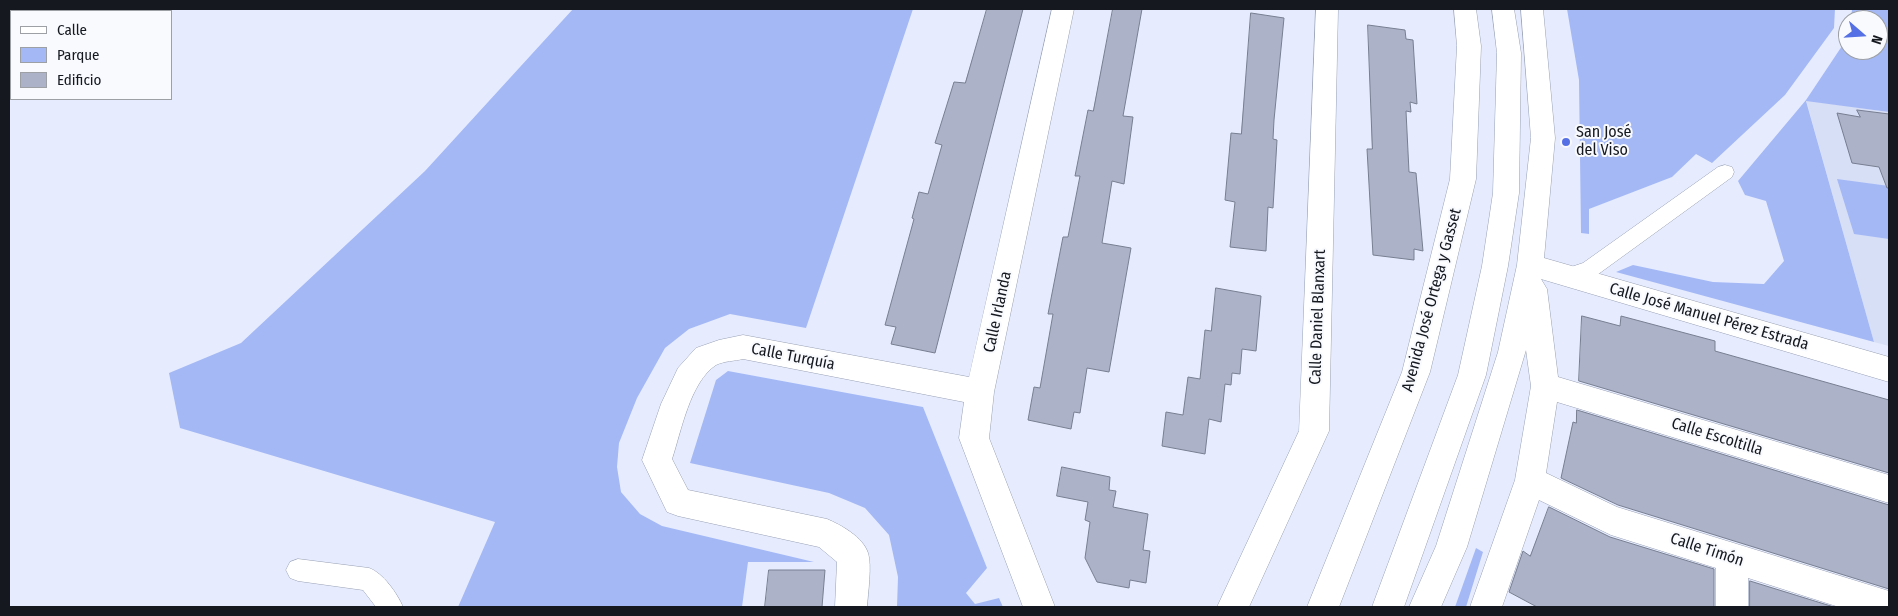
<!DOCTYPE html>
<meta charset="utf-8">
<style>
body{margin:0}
#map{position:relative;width:1898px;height:616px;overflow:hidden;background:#e6ecfe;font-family:"Fira Sans Condensed",sans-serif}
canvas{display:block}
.frame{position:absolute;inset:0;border:10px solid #15181f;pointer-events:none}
.legend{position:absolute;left:10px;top:10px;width:162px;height:90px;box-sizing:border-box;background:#f8fafe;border:1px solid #9da0a5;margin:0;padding:6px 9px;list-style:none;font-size:15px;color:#15181f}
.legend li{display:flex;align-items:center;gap:10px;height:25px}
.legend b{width:25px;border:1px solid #9da0a5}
.north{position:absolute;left:1838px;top:10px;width:50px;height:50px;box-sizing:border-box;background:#f8fafe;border:1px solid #9da0a5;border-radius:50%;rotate:109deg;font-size:14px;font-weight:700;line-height:20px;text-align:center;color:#15181f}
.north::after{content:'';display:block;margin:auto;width:18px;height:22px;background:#5570e5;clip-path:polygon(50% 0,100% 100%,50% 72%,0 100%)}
</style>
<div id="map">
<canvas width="1898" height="616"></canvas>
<div class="frame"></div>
<ul class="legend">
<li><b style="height:6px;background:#fff"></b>Calle</li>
<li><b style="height:14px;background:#a4b8f6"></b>Parque</li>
<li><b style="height:14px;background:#acb3c8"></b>Edificio</li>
</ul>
<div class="north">N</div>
</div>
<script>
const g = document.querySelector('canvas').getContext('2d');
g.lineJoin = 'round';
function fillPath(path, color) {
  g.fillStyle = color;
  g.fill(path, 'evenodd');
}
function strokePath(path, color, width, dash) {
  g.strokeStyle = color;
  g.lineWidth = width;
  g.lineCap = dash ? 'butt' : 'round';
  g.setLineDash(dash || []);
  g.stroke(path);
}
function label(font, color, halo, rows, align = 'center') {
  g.font = font + ' "Fira Sans Condensed",sans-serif';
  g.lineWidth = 4;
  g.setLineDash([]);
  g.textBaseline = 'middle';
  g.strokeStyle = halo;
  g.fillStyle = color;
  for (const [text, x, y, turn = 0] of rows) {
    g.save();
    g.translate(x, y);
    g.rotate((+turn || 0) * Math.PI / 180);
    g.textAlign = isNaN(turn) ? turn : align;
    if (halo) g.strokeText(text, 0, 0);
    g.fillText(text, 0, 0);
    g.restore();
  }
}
fillPath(new Path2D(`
 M1806,100L1889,112V346L1874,342Z`), '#d7dff6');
fillPath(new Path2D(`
 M573,9H913L806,328L730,314L689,329L665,348L637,398L619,443L617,467L621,492L640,514L662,526L814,562H748L742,607H458L495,522L180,428L169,373L241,343L425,171Z
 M1567,9H1835L1834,28L1785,95L1712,163L1696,154L1672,177L1589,209V234L1581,233L1579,80Z
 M1852,9H1889V112L1806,101L1874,342L1616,272L1633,265L1713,282L1764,284L1784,261L1766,201L1745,195L1738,181L1806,100L1848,37V50H1878V20H1851Z
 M1837,179L1889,186V239L1854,234Z
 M728,371L923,407L987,568L966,593L975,604L999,598L1003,607H897L898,577L889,535L865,508L829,493L690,463L716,380Z
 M1476,548L1483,552L1466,607H1455Z`), '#a4b8f6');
const building = new Path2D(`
 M987,9H1023L935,353L891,344L896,327L885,325L914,219L912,218L919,192L928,194L942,145L935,143L954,82L965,83Z
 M1113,9H1142L1123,116L1133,117L1124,184L1112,181L1102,243L1131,248L1109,372L1087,368L1080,413L1074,412L1071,429L1028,420L1034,387L1040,388L1053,314H1048L1063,237H1068L1080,176H1075L1088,110L1093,111Z
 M1251,13L1284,18L1274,120L1273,139L1277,140L1273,208L1268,207L1266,251L1230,247L1235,202L1225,200L1231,133L1241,134Z
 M1368,25L1405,30L1406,39L1413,40L1417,104L1410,102L1411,112L1406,111L1409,172L1416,173L1423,251L1414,249V260L1373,255L1367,149H1372Z
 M1857,110L1889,114V188H1887L1879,167L1852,163L1837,113L1860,117Z
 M1216,288L1261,296L1256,351L1242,349L1240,374L1232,373L1231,385L1225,384L1221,422L1209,419L1205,454L1162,446L1166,412L1183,415L1188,377L1200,379L1205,330L1211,331Z
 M1582,316L1620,326L1621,316L1715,341V351L1889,400V473L1579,381Z
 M1577,410L1889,505V589L1618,505L1561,478L1573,422L1576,423Z
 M1062,467L1110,477L1109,490L1116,491L1113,507L1148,514L1143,550L1150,551L1146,583L1130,580L1129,588L1097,582L1085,558L1090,522L1085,520L1088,502L1057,496Z
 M1549,507L1610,537L1714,569V607H1537L1509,592L1523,551L1530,556Z
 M769,570H825L822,607H765Z
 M1750,581L1834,607H1750Z`);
fillPath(building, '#acb3c8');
strokePath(building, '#787e92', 1);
const service = new Path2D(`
 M1725,165L1732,167L1734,172L1732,177L1597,275L1569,284L1562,282L1559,276L1562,270L1583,263L1718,167Z
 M298,559L369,568C383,573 397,593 403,607H376L363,590L298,581L290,578L286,570L290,562Z`);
const minor = new Path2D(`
 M1052,9H1074L994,392L989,438L1055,607H1023L959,438L964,402L743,359C735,361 724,361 716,365C690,382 681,432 672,459L688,490L827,519C841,525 863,537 868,553C872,565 868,593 867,607H835L837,562L819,547L678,516L667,512L642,460L661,404L678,368L696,348L719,340L743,335L969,377Z
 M1316,9H1338L1329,431L1249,607H1217L1299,431Z
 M1521,9H1543L1555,138L1544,258L1889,357V382L1541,279L1547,289L1558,377L1889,475V503L1557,402L1546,473L1617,507L1889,591V607H1839L1748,578V607H1716V568L1611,535L1539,500L1502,607H1470L1515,480L1531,386L1526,350L1467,547L1441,607H1409L1436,546L1498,352L1517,265L1531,138Z`);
const primary = new Path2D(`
 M1454,9H1476L1481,46L1476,179L1430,372L1339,607H1307L1402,372L1450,179L1457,46Z
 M1492,9H1514L1521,53L1519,193L1508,266L1486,375L1404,607H1372L1458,375L1482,266L1493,193L1497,53Z`);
strokePath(service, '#99a0b4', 1);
strokePath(minor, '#99a0b4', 1);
strokePath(primary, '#99a0b4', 1);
fillPath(service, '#fff');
fillPath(minor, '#fff');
fillPath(primary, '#fff');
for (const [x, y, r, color] of [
 [1566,142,5,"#5570e5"]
]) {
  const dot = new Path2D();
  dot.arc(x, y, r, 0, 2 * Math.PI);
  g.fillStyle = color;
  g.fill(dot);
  strokePath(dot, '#f8fafe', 2);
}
label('16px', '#15181f', '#f8fafe', [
 ["San José",1576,133],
 ["del Viso",1576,151]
], 'left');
label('16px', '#15181f', '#f8fafe', [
 ["Avenida José Ortega y Gasset",1432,300,-75],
 ["Calle Irlanda",998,312,-78],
 ["Calle Daniel Blanxart",1318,317,-88],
 ["Calle José Manuel Pérez Estrada",1709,317,16],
 ["Calle Turquía",793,357,11],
 ["Calle Escoltilla",1717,437,17],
 ["Calle Timón",1707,550,18]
]);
</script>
